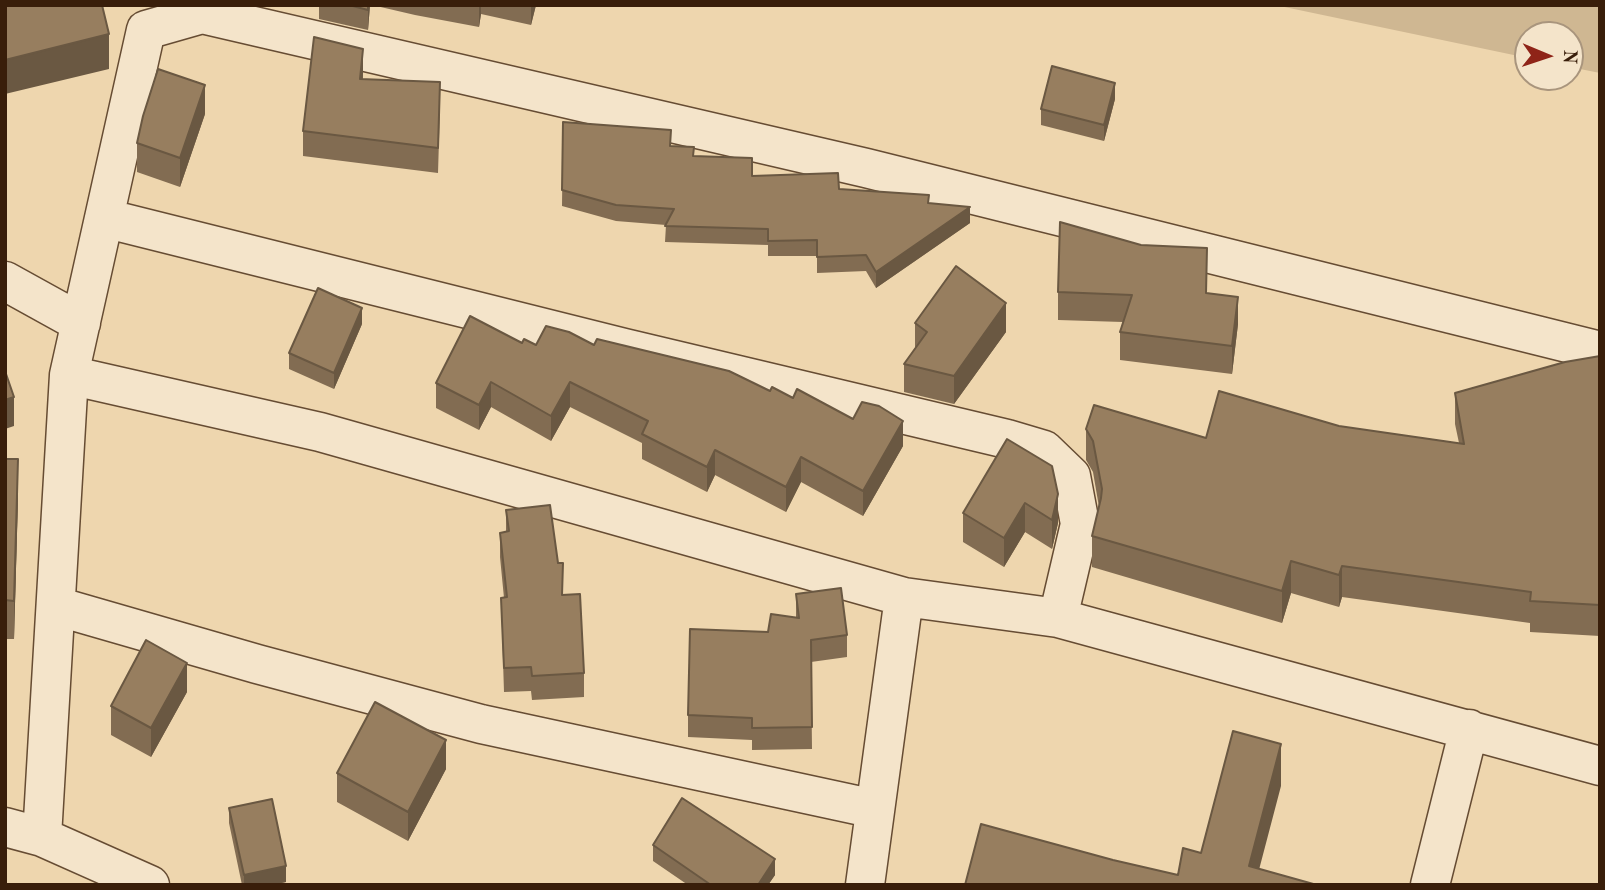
<!DOCTYPE html>
<style>
body{margin:0}
#map{position:relative;width:1605px;height:890px;overflow:hidden;background:#eed6ae;font-family:"Old Standard TT",serif}
canvas{display:block}
.frame{position:absolute;inset:0;border:7px solid #391e0a;pointer-events:none}
.north{position:absolute;left:1514px;top:21px;width:70px;height:70px;box-sizing:border-box;background:#f4e4ca;border:2px solid #a9957d;border-radius:50%;rotate:92deg;font-size:19px;font-weight:700;line-height:28px;text-align:center;color:#391e0a}
.north::after{content:'';display:block;margin:auto;width:24px;height:32px;background:#8f2418;clip-path:polygon(50% 0,100% 100%,50% 72%,0 100%)}
</style>
<div id="map">
<canvas width="1605" height="890"></canvas>
<div class="frame"></div>
<div class="north">N</div>
</div>
<script>
const g = document.querySelector('canvas').getContext('2d');
g.lineJoin = 'round';
function fillPath(path, color) {
  g.fillStyle = color;
  g.fill(path, 'evenodd');
}
function strokePath(path, color, width, dash) {
  g.strokeStyle = color;
  g.lineWidth = width;
  g.lineCap = dash ? 'butt' : 'round';
  g.setLineDash(dash || []);
  g.stroke(path);
}
fillPath(new Path2D(`
 M1275,5H1600V73L1570,67V35H1528V58Z`), '#cfb792');
const minor = new Path2D(`
 M104,218L624,348L1007,439L1044,450L1071,476L1080,524L1058,618
 M5,281L81,323
 M1600,351L866,168L202,14L146,30L69,375L320,432L904,597L1058,618L1600,766
 M69,375L42,837L150,885
 M56,606L257,664L481,724L875,809
 M5,827L42,837
 M865,885L904,597
 M1430,885L1469,729`);
strokePath(minor, '#664c33', 41);
strokePath(minor, '#f4e4ca', 38);
fillPath(new Path2D(`
 M319,5H370L368,30L319,19Z
 M372,5H536L531,25L481,14L479,27L415,15Z
 M363,74V79L440,107L438,173L303,156V131Z
 M1115,99L1104,141L1041,125V109Z
 M205,114L180,187L137,172V143Z
 M563,122L671,146L694,156L752,176L929,203L970,223L876,288L866,271L817,273V256H768V245L665,242L666,225L616,221L562,206Z
 M1058,292L1206,293L1238,324L1232,374L1120,360V332L1123,322L1058,320Z
 M915,323L1006,332L954,404L904,392V364L915,348Z
 M362,324L334,389L289,369V353Z
 M522,343L536,345H594L770,391L793,398L903,446L863,516L801,482L786,512L715,475L707,492L642,459V443L570,407L551,441L491,407L479,430L436,408V383Z
 M1600,356V636L1530,632V623L1342,597L1339,607L1291,593L1282,623L1092,567V536L1099,507L1093,472L1086,460V429L1206,438L1339,426L1459,443L1455,424V393Z
 M1007,439L1058,523L1052,549L1025,532L1004,567L963,542V513Z
 M5,459L18,498L14,639H5Z
 M506,510L563,595L584,673V697L532,700L531,691L504,692L501,598H504L500,557V533L506,532Z
 M796,594L847,635V657L811,662L812,749L752,750V740L688,737V715L796,618Z
 M187,692L151,757L111,735V706Z
 M446,769L408,841L337,802V773Z
 M229,808L286,882L272,885H242L229,823Z
 M653,845L775,875L768,885H688L653,861Z`), '#826c52');
fillPath(new Path2D(`
 M368,5H370L368,30Z
 M479,5H481V14L479,27Z
 M531,5H536L531,25Z
 M109,34V69L5,94V60Z
 M363,49V74L360,104V79Z
 M1115,83V99L1104,141V125Z
 M205,85V114L180,187V158Z
 M970,207V223L876,288V272Z
 M1238,297V324L1232,374V346Z
 M1006,303V332L954,404V376Z
 M362,308V324L334,389V373Z
 M491,382V407L479,430V405Z
 M570,382V407L551,441V416Z
 M14,397V426L5,429V400Z
 M903,421V446L863,516V491Z
 M715,450V475L707,492V467Z
 M801,457V482L786,512V487Z
 M18,459V498L14,639V601Z
 M1058,494V523L1052,549V520Z
 M1025,503V532L1004,567V538Z
 M1291,561V593L1282,623V591Z
 M1342,566V597L1339,607V575Z
 M187,663V692L151,757V728Z
 M446,740V769L408,841V812Z
 M1281,744V786L1255,885L1249,866Z
 M775,859V875L768,885H758Z
 M286,866V882L272,885H244V875Z`), '#6a5842');
const building = new Path2D(`
 M5,5H102L109,34L5,60Z
 M349,5H368V10Z
 M314,37L363,49L360,79L440,82L438,148L303,131Z
 M1052,66L1115,83L1104,125L1041,109Z
 M158,69L205,85L180,158L137,143L143,116Z
 M563,122L671,130L670,146L694,147L693,156L752,158V176L838,173L839,189L929,195L928,203L970,207L876,272L866,255L817,257V240L768,241V229L665,226L674,209L616,205L562,190Z
 M1060,222L1141,245L1207,248L1206,293L1238,297L1232,346L1120,332L1132,295L1058,292Z
 M956,266L1006,303L954,376L904,364L927,332L915,323Z
 M318,288L362,308L334,373L289,353Z
 M470,316L522,343L524,339L536,345L546,326L569,332L594,345L597,339L729,371L770,391L772,387L793,398L797,389L853,419L862,402L879,406L903,421L863,491L801,457L786,487L715,450L707,467L642,434L648,421L570,382L551,416L491,382L479,405L436,383Z
 M1600,356V605L1530,601L1531,592L1342,566L1339,575L1291,561L1282,591L1092,536L1101,498L1102,489L1093,441L1086,429L1094,405L1206,438L1219,391L1339,426L1464,444L1455,393L1565,362Z
 M5,371L14,397L5,400Z
 M1007,439L1052,466L1058,494L1052,520L1025,503L1004,538L963,513Z
 M5,459H18L14,601L5,600Z
 M550,505L558,563H563L562,595L580,594L584,673L532,676L531,667L504,668L501,598L507,597L500,533L509,531L506,510Z
 M841,588L847,635L811,640L812,727L752,728V718L688,715L690,629L768,632L771,614L799,618L796,594Z
 M146,640L187,663L151,728L111,706Z
 M375,702L446,740L408,812L337,773Z
 M1233,731L1281,744L1249,866L1317,885H965L981,824L1113,860L1178,875L1183,848L1201,853Z
 M682,798L775,859L758,885H711L653,845Z
 M272,799L286,866L244,875L229,808Z`);
fillPath(building, '#977e5f');
strokePath(building, '#6a5842', 2);
</script>
